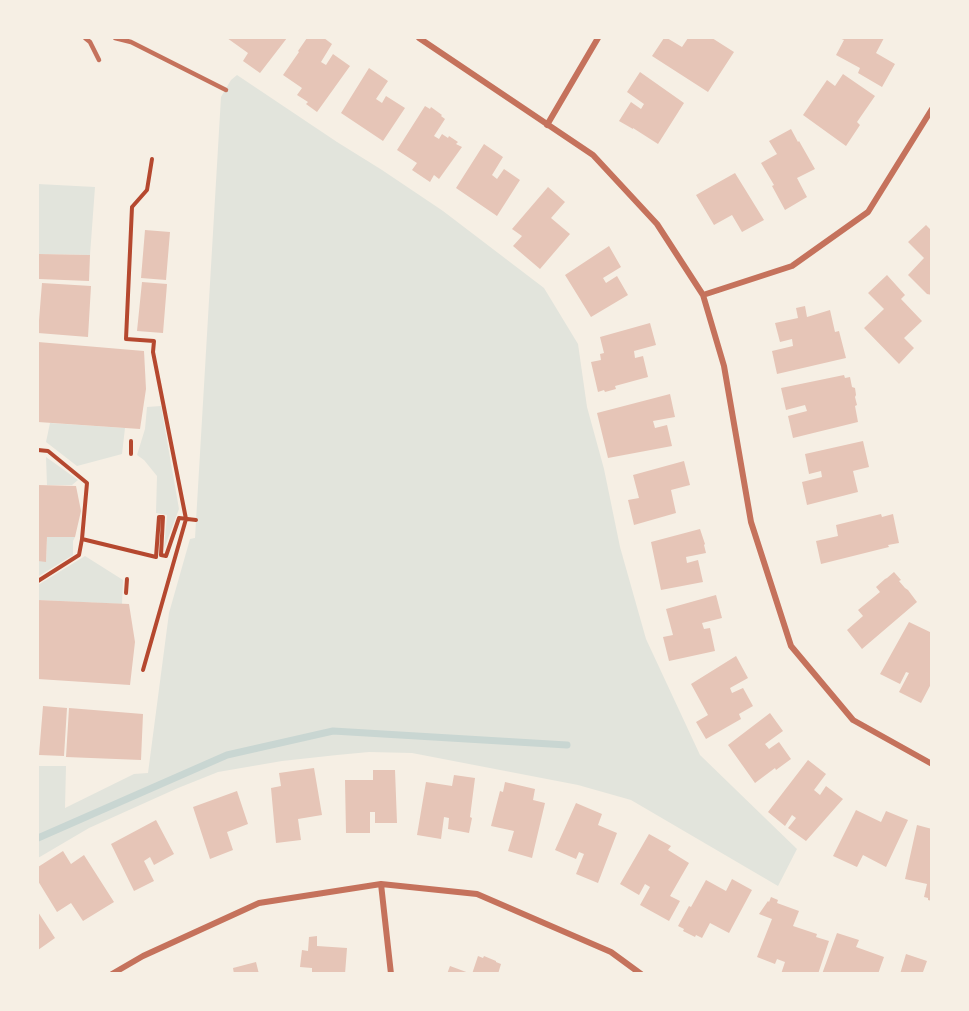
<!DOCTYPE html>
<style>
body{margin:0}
#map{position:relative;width:969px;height:1011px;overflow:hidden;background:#f6efe4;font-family:Arial,sans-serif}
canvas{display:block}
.frame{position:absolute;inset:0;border:39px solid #f6efe4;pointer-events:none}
</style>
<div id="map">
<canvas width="969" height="1011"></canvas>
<div class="frame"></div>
</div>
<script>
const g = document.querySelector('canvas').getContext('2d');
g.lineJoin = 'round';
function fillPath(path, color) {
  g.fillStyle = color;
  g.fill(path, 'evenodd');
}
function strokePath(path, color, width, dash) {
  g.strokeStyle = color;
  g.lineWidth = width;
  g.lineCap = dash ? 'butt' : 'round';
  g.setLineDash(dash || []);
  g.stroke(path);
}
fillPath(new Path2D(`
 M237,75L337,142L382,170L443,211L544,288L578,344L587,407L604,469L620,547L646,639L700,755L797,849L778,886L631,800L578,785L412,753L369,752L337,755L282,761L218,772L178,788L89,828L38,858V766H66L65,808L134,774L148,773L169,613L190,539L195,538L221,97L231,80Z
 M38,184L95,187L90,255L40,254L39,279H38Z
 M161,406L179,509L164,549L167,515L156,513L157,476L144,460L137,455L145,429L147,407Z
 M50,423L125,428L122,454L77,466L46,442Z
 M46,457L78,480L72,485H47Z
 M47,537H75L73,541V555L39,576L38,561H46Z
 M85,556L123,580L122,604L39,600L38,585Z`), '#e2e4dc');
strokePath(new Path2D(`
 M38,838L227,755L333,731L567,745`), '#c9d6d2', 7);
fillPath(new Path2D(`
 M227,38H287L260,73L243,61L248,53Z
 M307,38H324L332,44L321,62L326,65L333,54L350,66L317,112L306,104L308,102L297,95L302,88L283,75L299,52L298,51Z
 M664,38H667L682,47L688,38H712L734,52L708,92L652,56Z
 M839,38H884L876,53L895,64L882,87L858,73L860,68L836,55L844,40Z
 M369,68L388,81L376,99L382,103L386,96L405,108L383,141L341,113Z
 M640,72L684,103L658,144L633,128V129L619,121L631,102L641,109L644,104L627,92Z
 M843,74L875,96L857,122L860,125L846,146L803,115L827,80L835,86Z
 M425,106L430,109L431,107L442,115L441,116L445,119L434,136L439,139L442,134L448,138L449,136L458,142L456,144L462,147L439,179L434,175L430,182L412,170L417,163L397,150Z
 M791,129L798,142L799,141L815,169L797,178L807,197L785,210L772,186L774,185L761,163L777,154L769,141Z
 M484,144L503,157L492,175L497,179L504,169L520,180L497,216L456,188Z
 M735,173L764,220L742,232L732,215L714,225L696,195Z
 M548,187L565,202L551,218L570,234L540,269L513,246L522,236L512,229Z
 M926,225L932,231V295L927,294L908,275L924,258L908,242Z
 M145,230L170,232L166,280L141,278Z
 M609,246L621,267L603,278L606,283L617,276L628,295L591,317L565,275Z
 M39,254L90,255L89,281L39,279Z
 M887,275L905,295L901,299L922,321L904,338L914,348L899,364L864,328L884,309L868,293Z
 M142,282L167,284L163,333L137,331Z
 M42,283L91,286L88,337L38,333Z
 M805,306L807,317L830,310L835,332L839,331L846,358L777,374L772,351L793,346L792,339L780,342L775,323L798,318L796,308Z
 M650,323L656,345L634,351L635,358L643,356L648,377L615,386L616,389L605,392L604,390L598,392L591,362L601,360L600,354L604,353L600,337Z
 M38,342L144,351L146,389L140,429L38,422Z
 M844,375L845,378L850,377L852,387L855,388L856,395L855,397L857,405L855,406L858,422L793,438L788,416L807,411L805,405L786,410L781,388Z
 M670,394L675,417L653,421L655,428L667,425L672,446L608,458L597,413Z
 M863,441L869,467L853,471L858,492L807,505L802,482L822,477L821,471L809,474L805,454Z
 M684,461L690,485L671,490L676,513L634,525L628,500L639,498L633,475Z
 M38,485L76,486L81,511L75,537H47L46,562L38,561Z
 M881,514L882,517L893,514L899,543L888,545L889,547L821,564L816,541L838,536L836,525Z
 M700,529L705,544L704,545L706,553L686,557L687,563L698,560L703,582L661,590L651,542Z
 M894,572L901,580L899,581L905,588L908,590L917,602L862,649L847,630L863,616L858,610L880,592L876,587L885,579L887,578Z
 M716,595L722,618L702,623L704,629L710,628L715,651L669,661L663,637L673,635L666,609Z
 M38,600L129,604L135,642L130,685L38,679Z
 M909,622L932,633V682L921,703L899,692L909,673L906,672L900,684L880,674Z
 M736,656L748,678L730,688L732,693L743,688L753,706L739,714L741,719L706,739L696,722L708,715L691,684Z
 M43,706L67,708L64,756L39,755Z
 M69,708L143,714L141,760L66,757Z
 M770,713L783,731L765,744L769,749L779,742L791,759L776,770L775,768L755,783L728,745Z
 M808,760L826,774L814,790L820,795L826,786L843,799L806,841L788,828L796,818L792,815L785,826L768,812Z
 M314,768L322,815L298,819L301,840L276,843L271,788L281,786L279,773Z
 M373,770H395L397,823H375V812H370V833H346L345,780H373Z
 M454,775L475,778L470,817L472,818L469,833L448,829L449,818L444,817L441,839L417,835L426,782L452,786Z
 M505,782L535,789L533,800L545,803L532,858L508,851L514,831L491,826L500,791L503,792Z
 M237,791L248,824L227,832L233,850L210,859L193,807Z
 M576,803L602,814L598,825L617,833L598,883L576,874L584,854L579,852L576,859L555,850Z
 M856,810L881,822L886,811L908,820L886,867L863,855L857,867L833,856Z
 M156,820L174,854L154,865L150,857L144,861L154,881L134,891L111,844Z
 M917,825L932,829V901L928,900V898L924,897L927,884L905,879Z
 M649,834L671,846L668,850L689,863L670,896L680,901L669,921L640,905L650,887L645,884L639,895L620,884Z
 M63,851L71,864L84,855L114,902L83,921L71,903L57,912L38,881V867Z
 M732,879L752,890L729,933L710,923L702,938L696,935L695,937L683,931L684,929L678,926L689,906L691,907L706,880L726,891Z
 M771,897L778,900L777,903L799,911L793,926L817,934L816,937L829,941L818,974H781L785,962L777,959L775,964L757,957L772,919L759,914L768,901L769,902Z
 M38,912L55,938L38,950Z
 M837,933L859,940L856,947L884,957L878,974H822Z
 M317,936V946L347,948L345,974H312V968L300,967L302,950L308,951L309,937Z
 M906,954L927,961L923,972L927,974H900Z
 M478,956L483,958L484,956L496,961V962L501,964L498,974H472Z
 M256,962L259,974H234L233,968Z
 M450,966L469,973V974H447Z`), '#e6c5b7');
strokePath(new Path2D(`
 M131,441V454
 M38,450L48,451L87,483L82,539
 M38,581L79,555L82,539L156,557L159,517H163L161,555L166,556L179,518L196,520
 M126,593L127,579
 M143,670L186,519L153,352L154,341L126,339L132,207L147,190L152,159`), '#b5482f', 4);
strokePath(new Path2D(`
 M85,38L90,42L99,60
 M115,38L131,42L226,90`), '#c5725c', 4.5);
strokePath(new Path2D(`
 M419,38L593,155L657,224L703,295L724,366L751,522L791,646L853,720L932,764
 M547,125L598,38
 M703,295L792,266L868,212L932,109
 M381,884L391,974
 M112,974L143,956L259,903L381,884L477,894L611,952L641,974`), '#c5725c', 6);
</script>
